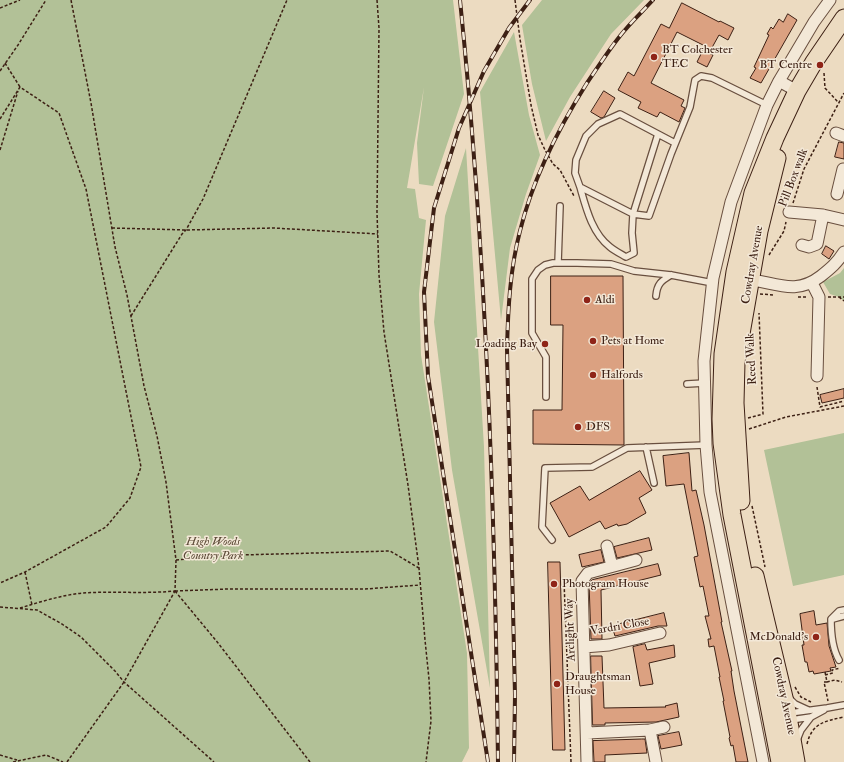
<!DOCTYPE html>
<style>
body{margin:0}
canvas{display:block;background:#ecdbc1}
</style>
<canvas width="844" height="762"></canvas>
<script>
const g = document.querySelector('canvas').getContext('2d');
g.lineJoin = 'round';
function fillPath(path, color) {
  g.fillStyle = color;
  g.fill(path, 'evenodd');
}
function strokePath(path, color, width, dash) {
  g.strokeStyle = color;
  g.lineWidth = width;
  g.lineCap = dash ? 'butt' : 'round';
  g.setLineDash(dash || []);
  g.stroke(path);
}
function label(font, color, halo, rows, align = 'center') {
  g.font = font + ' "IM FELL Double Pica",serif';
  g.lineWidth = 3;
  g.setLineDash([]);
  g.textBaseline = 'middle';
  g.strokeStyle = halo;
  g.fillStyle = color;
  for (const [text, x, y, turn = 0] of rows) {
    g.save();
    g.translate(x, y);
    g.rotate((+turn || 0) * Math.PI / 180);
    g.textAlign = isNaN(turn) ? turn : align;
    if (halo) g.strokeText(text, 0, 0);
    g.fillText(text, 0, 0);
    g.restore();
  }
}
fillPath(new Path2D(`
 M0,0H453L464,94L433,186L419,184L417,143L424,87L407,188L415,189L419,218L426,220L419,294L421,355L467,653L469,748L462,762H0Z
 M542,0H644L611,34L570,97L546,141L532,84L522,25Z
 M514,32L529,115L540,155L526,194L510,248L501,320L480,92Z
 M466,148L484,447L490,688L452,470L434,322L445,216Z
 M844,268V301L839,297L830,294L823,282L840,273Z
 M844,433V575L793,586L764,450Z`), '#b2c197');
const building = new Path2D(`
 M682,3L719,22L720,21L734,28L728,40L719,35L709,53L713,55L707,67L697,62L705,46L677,32L651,83L684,100L681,106L685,108L679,122L660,112L657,117L638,108L641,102L618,90L628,72L634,76L661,24L669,28Z
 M788,14L797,20L761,83L750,78L756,68L754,67L769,35L767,34L771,27L773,29L779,19L783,22Z
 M604,91L615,98L604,117L601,118L591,112Z
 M839,142L844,143V159L835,157Z
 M826,246L834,251L829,259L822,254Z
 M551,276H623L624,445L533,444V410H562L563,325H551Z
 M844,389V398L822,403L820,395Z
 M689,453L692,491L696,490L704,525L722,622H721L732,671H731L734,691L748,762H736L733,745L731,746L729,738L730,737L723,701H724L719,677H720L714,646L709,647L708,639H711L705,616H709L703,586L700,587L694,557L698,556L684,484L666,486L663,456Z
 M640,471L652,490L639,498L646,513L627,524L618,526L617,524L605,529L600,521L569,537L550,503L580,486L589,500Z
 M649,538L652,550L617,558L614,547Z
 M601,550L604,562L582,567L579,555Z
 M548,562H560L565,750H553Z
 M658,564L661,575L601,590L602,639H591L589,583L592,580Z
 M814,611L816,625L827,623L829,646L836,667L830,668L831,671L814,674L813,671L809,672L807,662H805L802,645H804L800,614Z
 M664,613L667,626H658L615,636L612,626Z
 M645,644L647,650L674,645L675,657L649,663L653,684L640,686L633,647Z
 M591,656H602L604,708L666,707L665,706L677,703L679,717L656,722L605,723V725H593Z
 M679,732L682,745L661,749L658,736Z
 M642,739H645L647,753L605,755V762H594L593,741Z`);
fillPath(building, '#dba181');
strokePath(building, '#3d2014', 1);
const service = new Path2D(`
 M675,143L620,114L598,124L586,136L576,160L575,173L580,187L633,214L649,216L671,154L690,107L695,80L701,76L712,78L767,105
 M580,187C586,208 592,233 610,247C615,251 621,254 626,257L634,253L632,233L633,214L658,134
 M558,263L560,206
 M656,296C657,284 661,281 671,275
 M687,384L705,383
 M546,397V357L532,333V279L538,270L545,265L553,263H577L611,264L634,271L671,275L713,283
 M646,447L654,483
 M552,540L542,527L545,468L592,467L627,448L706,445
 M833,619L844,616
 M839,660C832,648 831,633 831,619L839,611L844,610
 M790,699L795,704L808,710
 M790,713L827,708L844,705
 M791,720L811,717L824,710
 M797,740L801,730L811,717`);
const minor = new Path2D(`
 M779,81L797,91
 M836,133L844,136
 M837,194L843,169
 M789,212L823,215L844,220
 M802,245L809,247L817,244L823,215
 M744,279C774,281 794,297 821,276C831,268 837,263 844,252
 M812,283L819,297L817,376
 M607,546L612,566
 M584,647L609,645L660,633
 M650,730L664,727
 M587,733L650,730L656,762
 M587,762L582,581L588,573L636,560
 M763,762L710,492L706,445L704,361L713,278L731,202L767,105L779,81L814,22L830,0`);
const primary = new Path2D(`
 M741,501L735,403L736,362L759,231L777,158
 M755,576L786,706L796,762
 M780,762L732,515L722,443L721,419L723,354L735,272L753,193L775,138L797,91L814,62L844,18`);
strokePath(service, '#694f3f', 8);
strokePath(minor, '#694f3f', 13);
strokePath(primary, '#3d2014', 19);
strokePath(new Path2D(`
 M377,0L379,28L377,212L379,275L384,332L408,485L419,568L425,640L429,679L431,721L426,762
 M515,0L520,39L531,105L538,135L545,150L553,164L560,170L574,196
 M0,8L20,0
 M5,63L20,87
 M0,71L18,45L46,0
 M824,73L825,88L838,102
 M0,119L20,87L59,113L86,189L141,467L130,498L106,527L25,572L0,583
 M0,150L18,91
 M793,203L804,169L844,93
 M112,228L186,230L274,228L378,234
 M769,255L784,231L786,222
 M760,294L774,295
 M798,297H808
 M828,297H844
 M839,297L844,301
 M131,316L182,234L186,230L203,199L287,0
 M817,387L820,407L844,401
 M748,418L763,414L759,313
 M749,429L786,417L844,406
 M752,506L765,567
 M176,560L240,555L390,551L419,568
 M25,572L32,605
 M175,591L228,589H365L420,585
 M175,591L218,643L310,762
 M0,607L37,610L62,624L81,637L115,671L124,682L214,762
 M20,608C40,602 62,595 83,593C113,591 144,594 175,591L176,560L166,482L157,436L144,386L127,295L115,247L91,103L71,0
 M825,672L827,682L835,680L842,682
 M825,675L833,673L832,670L840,668
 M827,682H824L828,701
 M795,687L801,697L811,702
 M807,744C812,723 825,721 844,717
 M0,755L17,760
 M13,762L46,755L63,762
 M67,762L124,682L175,591
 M571,762L564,581H573`), '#3d2014', 1.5, [3, 2]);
strokePath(service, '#f3e8d7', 5.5);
strokePath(minor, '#f3e8d7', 11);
strokePath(primary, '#ecdbc1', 17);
const rail = new Path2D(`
 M460,0C486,253 495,508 498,762
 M488,762L428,376L424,292L434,208L459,128L484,71L509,28L530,0
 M514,762L515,695L507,349C508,309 510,269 520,231C533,178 558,129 587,83C598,67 608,51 620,36C630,23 642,12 653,0`);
strokePath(rail, '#3d2014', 4);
strokePath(rail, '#f3e8d7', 2.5, [8]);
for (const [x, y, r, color] of [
 [654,57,4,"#8f2418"],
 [820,65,4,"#8f2418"],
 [587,300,4,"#8f2418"],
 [593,341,4,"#8f2418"],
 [545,344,4,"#8f2418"],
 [593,375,4,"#8f2418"],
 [578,427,4,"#8f2418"],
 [554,584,4,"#8f2418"],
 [816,637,4,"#8f2418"],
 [557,684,4,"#8f2418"]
]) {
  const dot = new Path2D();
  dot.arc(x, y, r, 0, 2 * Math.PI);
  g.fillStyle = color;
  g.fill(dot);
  strokePath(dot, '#f3e8d7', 1.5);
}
label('12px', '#3d2014', '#f3e8d7', [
 ["BT Colchester",662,50],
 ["TEC",662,64],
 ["BT Centre",812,65,"right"],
 ["Aldi",595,300],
 ["Pets at Home",601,341],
 ["Loading Bay",537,344,"right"],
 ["Halfords",601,375],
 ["DFS",586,427],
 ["Photogram House",562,584],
 ["McDonald's",808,637,"right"],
 ["Draughtsman",565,677],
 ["House",565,691]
], 'left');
label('12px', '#3d2014', '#f3e8d7', [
 ["Pill Box walk",794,178,-69],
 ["Cowdray Avenue",753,265,-80],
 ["Reed Walk",752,359,-93],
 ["Vardri Close",620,627,-10],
 ["Arclight Way",571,630,-92],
 ["Cowdray Avenue",783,696,78]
]);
label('italic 12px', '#5a4835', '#f3e8d7', [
 ["High Woods",213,542],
 ["Country Park",213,556]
]);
</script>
